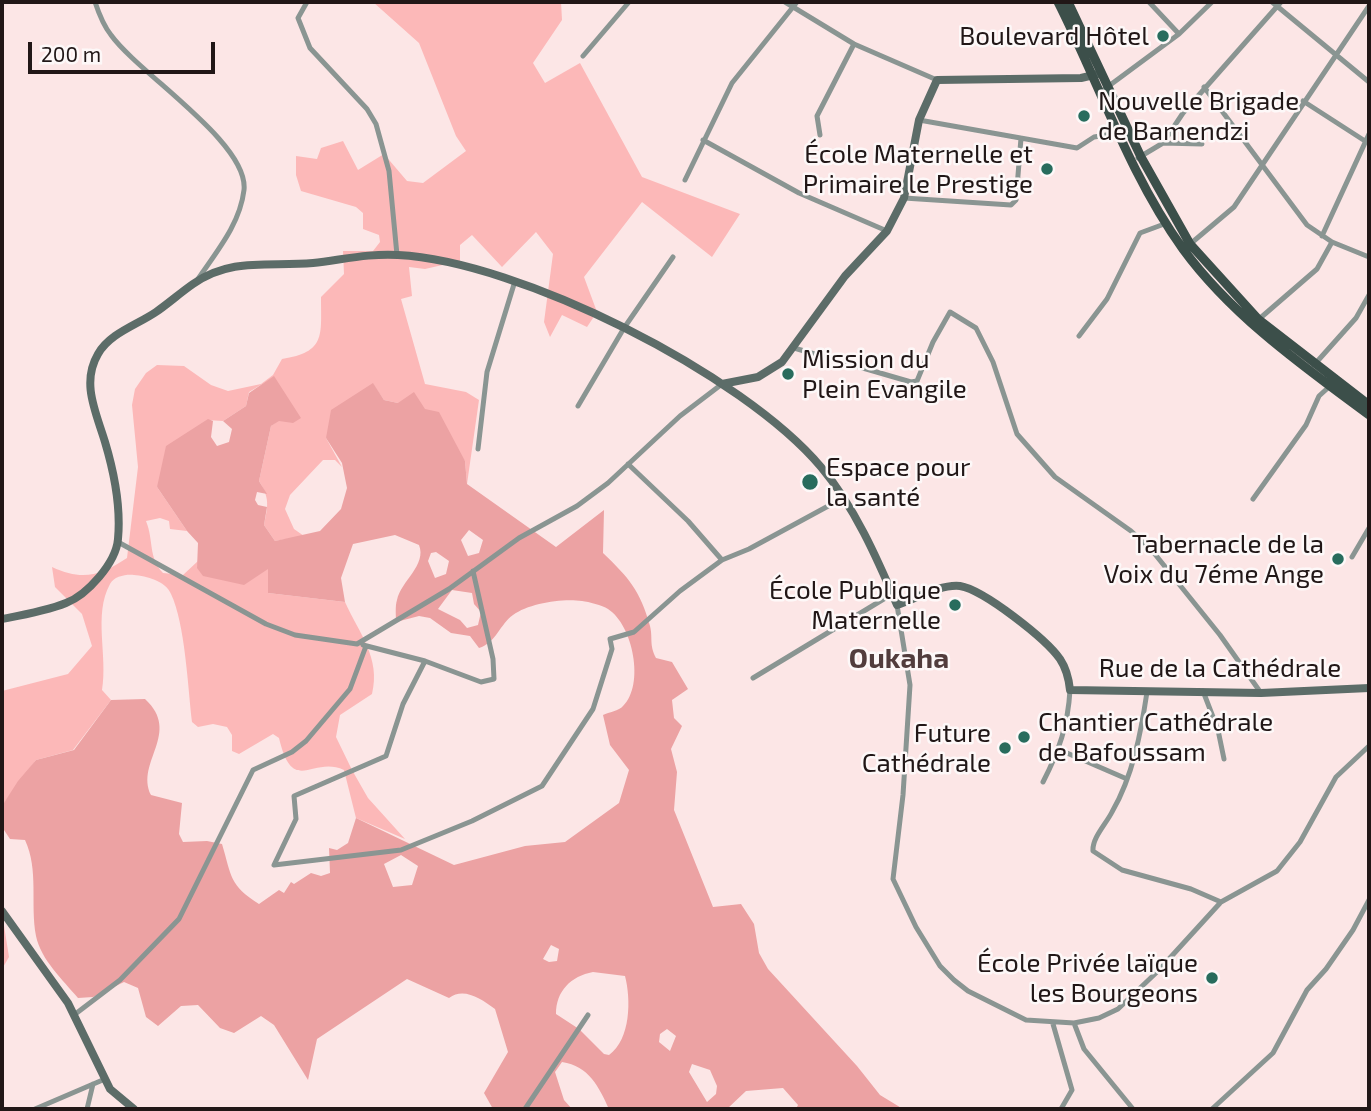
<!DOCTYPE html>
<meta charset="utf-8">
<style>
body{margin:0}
#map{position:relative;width:1371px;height:1111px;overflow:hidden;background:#fce6e6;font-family:"Exo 2",sans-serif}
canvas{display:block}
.frame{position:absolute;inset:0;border:4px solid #211717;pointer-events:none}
.scale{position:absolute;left:28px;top:42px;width:187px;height:32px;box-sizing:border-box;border:4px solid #211717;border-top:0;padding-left:9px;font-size:21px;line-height:24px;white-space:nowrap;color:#211717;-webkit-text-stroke:5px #fdf8f8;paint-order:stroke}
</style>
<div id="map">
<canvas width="1371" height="1111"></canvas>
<div class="frame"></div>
<div class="scale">200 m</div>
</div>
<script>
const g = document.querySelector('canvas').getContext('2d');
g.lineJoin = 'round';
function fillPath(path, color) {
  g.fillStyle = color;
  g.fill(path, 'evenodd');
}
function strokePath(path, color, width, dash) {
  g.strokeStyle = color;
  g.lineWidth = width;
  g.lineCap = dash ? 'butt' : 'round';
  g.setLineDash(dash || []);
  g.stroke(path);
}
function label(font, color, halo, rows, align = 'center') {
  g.font = font + ' "Exo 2",sans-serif';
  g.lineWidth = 5;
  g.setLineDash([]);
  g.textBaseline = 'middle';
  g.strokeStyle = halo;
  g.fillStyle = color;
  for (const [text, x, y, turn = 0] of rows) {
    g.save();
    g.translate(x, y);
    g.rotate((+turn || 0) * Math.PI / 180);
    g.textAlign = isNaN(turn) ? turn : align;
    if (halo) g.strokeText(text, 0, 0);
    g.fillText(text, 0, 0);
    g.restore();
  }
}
fillPath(new Path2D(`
 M373,2H561L562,20L533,63L545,83L580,63L642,177L740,214L712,257L642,202L584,277L597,312L587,327L562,315L550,337L544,322L553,254L536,232L502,267L472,235L460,245V261L425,269L409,267L412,296L401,299L425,384L466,392L479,400L467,484L465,461L398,403L384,400L373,384L326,438L342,467L335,460H323L290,495L285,509L294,529L304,536L275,541L264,525C268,506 270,498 259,481L271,426L279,420L274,377L249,392L246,406L223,421L207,420L157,487L187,531L170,529L169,521L160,518L146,521C154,541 148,557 163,573L183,575L198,561L197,568L269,569L268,593L345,602C359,633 381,658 372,694L340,715L336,737L352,770L368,798L405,839L356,818L344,770C312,755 293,797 279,738L273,734L239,754L232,751V735L227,727L213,724L198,727L192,722C188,688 185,623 171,594C166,581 146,576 134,575C127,574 114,576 110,584C93,615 108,655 102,690L111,700L73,750L36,760L2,806V691L68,674L92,646L82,614L55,587L52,567C82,581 100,576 127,558L138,467L132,405L135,389L146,373L157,365L184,366L211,385L228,391L261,384L273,375L282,359C326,352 321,336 321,297L344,274L343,251H373L380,242L379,235L363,229V213L356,207L301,191L296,175V156L317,159L321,148L343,141L358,170L384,154L407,181L423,183L466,151L456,136L419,43Z
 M2,913L9,957L2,969Z`), '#fcb8b8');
fillPath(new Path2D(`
 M274,376L301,418L293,423L279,421L271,426L259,481L267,494L257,492L255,500L258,505L267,507L264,525L275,541L320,531L341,509L347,488L342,463L326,438L331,410L373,383L384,400L398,403L414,392L425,409L439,412L465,461L467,484L556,547L604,510L603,553C629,578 640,590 650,626C653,639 649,644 656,658L672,662L688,689L672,700L674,718L682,726L671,749L677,772L674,810L713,907L741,904L754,924L759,953L768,969L857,1066L880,1095L903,1109H796L798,1105L783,1088L746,1091L727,1109H609C599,1087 589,1066 562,1062L555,1072L564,1100L572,1109H493L484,1093L508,1052L495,1009C481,999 464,987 449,998L407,979L317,1039L308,1080L274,1025L261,1016L234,1033L220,1028L198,1005L181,1006L158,1026L146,1017L138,988L124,982L93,997L78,998C63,980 41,960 36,936C30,904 39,870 25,840L10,839L2,827V806L18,781L36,760L74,750L111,700L145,699C182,733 135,762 151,795L182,803L179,834L183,842L207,841L222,844C232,877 229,885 259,904L279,890L284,893L291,882L294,884L311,873L321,876L330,873L329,848L337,850L348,843L356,818L454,865L525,846L565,842L619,803L629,770L610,745L603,715C609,712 619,711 623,706C645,685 633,625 608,609C602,605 589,602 582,601C563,598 529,603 513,615C500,624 496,643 479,648L470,636L451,633L430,618L419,616L396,622C396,615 395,606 397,600C401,581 427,565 419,545L395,535L353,544L341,578L345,602L268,593V569L244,585L203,576L197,568L198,543L187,531L157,487L166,446L208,419L213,421L211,437L217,446L229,442L232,429L223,421L246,406L249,393ZM469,530L483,540L479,553L468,556L461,540ZM436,552L449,561L446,574L435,578L428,561L431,553ZM452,590L472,593L474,604L481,612L478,625L467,628L460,620L438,609ZM401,855L418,866L412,885L393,887L384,864ZM551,945L559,949L557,961L549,962L543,959ZM593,972L625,976C631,999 631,1039 609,1055L604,1054L579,1029L556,1014C556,991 571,976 593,972ZM667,1029L676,1036L670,1051L659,1042L660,1034ZM692,1064L710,1070L717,1086L716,1094L707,1102L689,1072Z`), '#eca2a3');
strokePath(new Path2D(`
 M95,2C99,14 103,25 111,35C139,74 249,143 244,190C240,224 217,251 198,279
 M307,2L298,18L310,48L367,109L376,124L389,171L397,255
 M785,2L854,44L937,80
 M1149,2L1179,34
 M1272,2L1369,82
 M583,56L629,2
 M1204,87L1307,225L1332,242L1369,257
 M1102,91L1179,34L1212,2
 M1303,101L1365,141
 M919,120L1077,148L1094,137L1119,133
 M820,135L817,116L854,44
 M703,140L799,193L887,231
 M1163,143L1202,144
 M1138,158L1163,143L1183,113L1281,2
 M685,180L732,83L797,2
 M904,198L1011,205L1016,200L1021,138
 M1322,236L1369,134
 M1189,245L1234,207L1369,6
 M1258,320L1317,269L1332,242
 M1079,336L1107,299L1140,233L1167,223
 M794,348L911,382L917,381L933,342L950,312L976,328L993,362L1017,434L1055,477L1131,531L1150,548L1220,635L1261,693
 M1314,365L1356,318L1369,295
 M578,406L624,328L673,257
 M478,449L487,372L515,281
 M628,464L688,521L722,560
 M1253,499L1306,425L1319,396L1330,386
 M118,542L266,624L295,635L357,644L449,589L519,538L577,506L608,483L680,416L722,384
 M1352,557L1369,528
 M897,605L910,685L903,795L893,879L916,927L940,966L954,980L968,991L1026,1020L1074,1023L1099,1018L1118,1009L1158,971L1221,902L1277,871L1300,842L1336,777L1369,746
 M363,645L425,661L481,682L494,679L493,659L473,571
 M425,661L403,704L386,756L294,796L296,819L274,865L401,850L472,821L542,786L593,709L612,649L610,639L634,632L680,591L722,560L749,549L843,498
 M753,678L892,594
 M1203,691L1218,730L1224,759
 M1147,692C1141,732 1133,776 1112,812C1106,824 1092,838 1093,851L1122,870L1191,889L1221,902
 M1060,750L1127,779
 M1043,782C1059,751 1068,725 1070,690
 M74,1015L120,980L179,919L253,770L292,752L306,741L350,689L366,646
 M1074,1023L1084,1049L1133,1109
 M1053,1024L1072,1090L1061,1109
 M35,1109L105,1079
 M87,1109L93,1084
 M525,1109L588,1015
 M1212,1109L1273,1053L1307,990L1326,969L1353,930L1369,900`), '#8a9592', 5);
strokePath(new Path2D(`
 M722,384L758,377L782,362L845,276L887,231L904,198L919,120L937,80L1081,78L1098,74
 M2,619C23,615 46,611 66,603C87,595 116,563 118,539C121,507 114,472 105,442C96,412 81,383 98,354C110,333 137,325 156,312C169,303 180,293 193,284C231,257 270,267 313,263C341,260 370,253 398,255C519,261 743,374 821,467C854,506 877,558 897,605C915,599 940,584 960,586C984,590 1046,639 1060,659C1066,668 1069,680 1070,690L1261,693L1369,688
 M2,911L68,1003L110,1089L134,1109`), '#5c6c68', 8);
strokePath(new Path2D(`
 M1058,2C1099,83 1129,174 1183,249C1232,316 1303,366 1369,415
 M1068,2L1141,157L1190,244L1258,319L1369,405`), '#3c4f4a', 9);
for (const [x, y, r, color] of [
 [1163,36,7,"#286c5d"],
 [1084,116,7,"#286c5d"],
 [1047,169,7,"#286c5d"],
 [788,374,7,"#286c5d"],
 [810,482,9,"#286c5d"],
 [1338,559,7,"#286c5d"],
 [955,605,7,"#286c5d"],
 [1024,737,7,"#286c5d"],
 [1005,748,7,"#286c5d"],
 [1212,978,7,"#286c5d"]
]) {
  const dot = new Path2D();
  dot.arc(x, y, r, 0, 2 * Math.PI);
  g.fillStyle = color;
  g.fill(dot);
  strokePath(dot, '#fdf8f8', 2.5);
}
label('26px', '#211717', '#fdf8f8', [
 ["Boulevard Hôtel",1149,36],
 ["Nouvelle Brigade",1098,101,"left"],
 ["de Bamendzi",1098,131,"left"],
 ["École Maternelle et",1033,154],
 ["Primaire le Prestige",1033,184],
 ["Mission du",802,359,"left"],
 ["Plein Evangile",802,389,"left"],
 ["Espace pour",826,467,"left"],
 ["la santé",826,497,"left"],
 ["Tabernacle de la",1324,544],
 ["Voix du 7éme Ange",1324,574],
 ["École Publique",941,590],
 ["Maternelle",941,620],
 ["Chantier Cathédrale",1038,722,"left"],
 ["de Bafoussam",1038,752,"left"],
 ["Future",991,733],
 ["Cathédrale",991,763],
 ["École Privée laïque",1198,963],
 ["les Bourgeons",1198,993]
], 'right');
label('26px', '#211717', '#fdf8f8', [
 ["Rue de la Cathédrale",1220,668]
]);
label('bold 28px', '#523d3d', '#fdf8f8', [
 ["Oukaha",899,659]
]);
</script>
